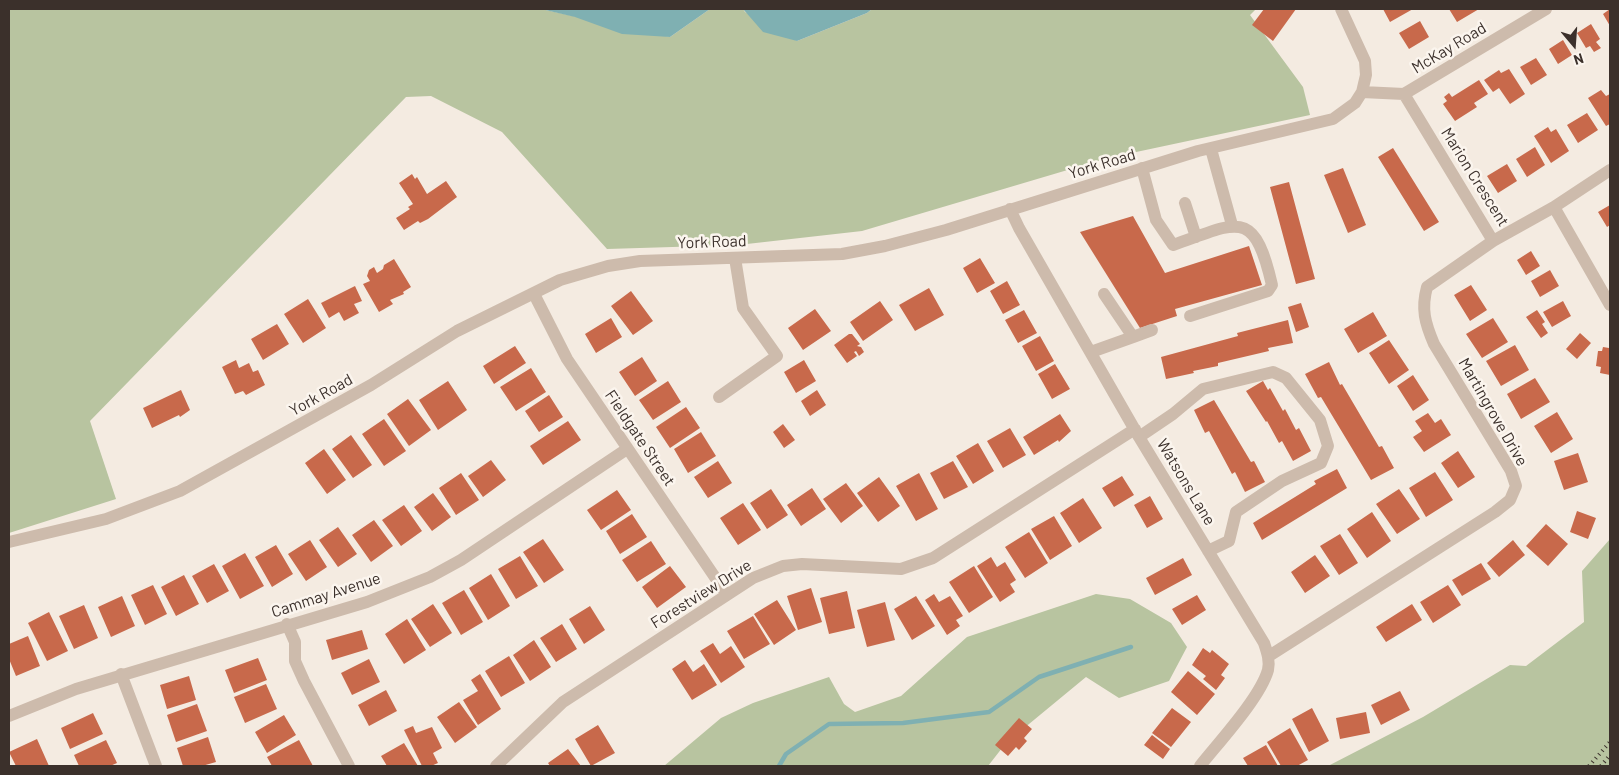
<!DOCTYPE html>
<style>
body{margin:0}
#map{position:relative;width:1619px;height:775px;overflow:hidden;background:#f4ebe1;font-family:Barlow,sans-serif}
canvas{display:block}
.frame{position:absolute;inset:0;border:10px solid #3b302b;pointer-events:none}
.north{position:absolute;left:1549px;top:20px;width:50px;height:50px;-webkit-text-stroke:4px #fbf5ee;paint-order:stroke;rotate:162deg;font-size:14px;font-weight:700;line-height:20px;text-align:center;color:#3b302b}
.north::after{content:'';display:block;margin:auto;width:18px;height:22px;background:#3b302b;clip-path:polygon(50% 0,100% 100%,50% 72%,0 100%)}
</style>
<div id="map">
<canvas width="1619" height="775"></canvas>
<div class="frame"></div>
<div class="north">N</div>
</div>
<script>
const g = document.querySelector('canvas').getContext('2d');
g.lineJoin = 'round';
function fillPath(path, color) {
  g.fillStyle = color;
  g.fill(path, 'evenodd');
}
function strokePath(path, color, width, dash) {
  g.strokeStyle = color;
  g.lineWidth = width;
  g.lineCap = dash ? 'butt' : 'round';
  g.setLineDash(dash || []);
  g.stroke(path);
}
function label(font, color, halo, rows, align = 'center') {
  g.font = font + ' Barlow,sans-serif';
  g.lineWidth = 5;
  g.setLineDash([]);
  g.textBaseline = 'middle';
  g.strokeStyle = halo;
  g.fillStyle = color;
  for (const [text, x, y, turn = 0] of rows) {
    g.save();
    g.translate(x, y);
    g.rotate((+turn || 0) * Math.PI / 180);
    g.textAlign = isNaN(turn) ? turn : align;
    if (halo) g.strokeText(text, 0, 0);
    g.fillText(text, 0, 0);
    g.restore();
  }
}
fillPath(new Path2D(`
 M9,9H541L670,37L710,9H743L745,12L797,41L867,13L872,9H1256L1250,15L1303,87L1310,115L1108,158L862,231L738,245L607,249L502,132L431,96L406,97L90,421L116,499L9,533Z
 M1610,539V766H1328L1423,717L1510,665L1526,666L1584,622L1582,571Z
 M1096,594L1130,599L1171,623L1187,647L1169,681L1119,698L1086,677L1006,743L988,766H664L721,718L753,703L829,677L844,704L855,712L901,696L967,637Z`), '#b8c4a0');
fillPath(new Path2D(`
 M541,9H710L670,37L622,34L575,17Z
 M743,9H872L867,13L797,41L763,32Z`), '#7fb0b2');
strokePath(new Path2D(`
 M779,766L786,754L829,724L903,723L989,712L1039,677L1131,647`), '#7fb0b2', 4.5);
fillPath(new Path2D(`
 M1264,9H1296L1273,41L1252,25Z
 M1383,9H1413L1390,22Z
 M1449,9H1479L1457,22Z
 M1610,9V26L1603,14Z
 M1420,21L1429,37L1409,49L1399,33Z
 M1591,24L1600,39L1596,42L1601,48L1594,52L1590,46L1586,48L1577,33Z
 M1563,40L1572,55L1558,64L1549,49Z
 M1536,58L1547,75L1531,85L1520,67Z
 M1509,69L1525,94L1510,104L1499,88L1493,92L1484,80L1499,70L1501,73Z
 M1479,80L1488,94L1474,103L1477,107L1455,121L1443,104L1447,101L1444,97L1449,93L1452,97Z
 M1601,90L1606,96L1610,94V124L1606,126L1588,98Z
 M1587,113L1598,130L1578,143L1567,125Z
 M1548,127L1551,132L1556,129L1569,151L1551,163L1534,136Z
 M1535,147L1545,165L1527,177L1516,159Z
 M1393,148L1439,222L1424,231L1378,157Z
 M1507,164L1517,181L1498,193L1487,176Z
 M1343,168L1366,225L1348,233L1324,175Z
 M412,174L415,179L417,177L427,194L446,181L457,197L428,219L420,223L418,221L404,230L396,218L410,209L408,207L413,204L399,183Z
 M1289,182L1315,279L1296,284L1270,187Z
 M1610,205V225L1607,227L1598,212Z
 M1133,216L1165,273L1249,246L1262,285L1175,309L1177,316L1140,328L1080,232Z
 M1531,251L1540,266L1526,275L1517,260Z
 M980,258L995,283L977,293L963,268Z
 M394,259L411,287L403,292L404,294L390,300L393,304L379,312L363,284L370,281L367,276L369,270L374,267L377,273L383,269L384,265Z
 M1550,270L1559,286L1540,297L1531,281Z
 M1007,281L1020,305L1003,314L990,291Z
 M1471,285L1487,310L1470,321L1454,295Z
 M355,286L362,301L354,304L359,313L344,321L339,312L329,318L321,303Z
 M929,288L944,315L915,331L899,305Z
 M631,291L653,321L633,335L611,306Z
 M308,299L326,328L303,343L284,314Z
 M880,301L893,320L863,341L850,322Z
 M1563,301L1571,316L1552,327L1543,312Z
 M1301,303L1309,327L1296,332L1288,307Z
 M815,309L831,331L803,350L788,328Z
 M1024,310L1037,333L1018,343L1005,320Z
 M1537,310L1545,322L1542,324L1548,333L1541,338L1526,317Z
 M1373,312L1387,336L1358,353L1344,329Z
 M611,318L622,337L596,353L585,334Z
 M1493,318L1508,342L1482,358L1466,334Z
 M1288,320L1293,343L1268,348L1269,351L1218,363V366L1193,371L1194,373L1166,379L1161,357L1238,336L1237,333Z
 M277,324L289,344L263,360L251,339Z
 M1580,333L1591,343L1577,359L1566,349Z
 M849,334H852L860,344L857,346L861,347L864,352L859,356L856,351L854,352L857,356L847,363L834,345Z
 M1040,336L1054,361L1036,371L1022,346Z
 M1389,340L1409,370L1389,384L1369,353Z
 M1515,345L1529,370L1501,386L1486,361Z
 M515,346L526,363L494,384L483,366Z
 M1603,347L1609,348L1610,351V375L1600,373L1601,367L1596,366L1598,351H1602Z
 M642,357L657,381L635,396L619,372Z
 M236,360L239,368L249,363L253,372L258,370L265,385L246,395L243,391L235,394L222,367Z
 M804,360L816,381L796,393L784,372Z
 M1329,362L1340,385L1342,384L1379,447L1382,446L1394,468L1371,480L1321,397L1318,398L1305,374Z
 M1055,364L1070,389L1052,399L1038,374Z
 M531,368L546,392L516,411L500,387Z
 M1413,375L1429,400L1413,411L1397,386Z
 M1535,378L1550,402L1521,419L1507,394Z
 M448,381L467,410L438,430L419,400Z
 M668,381L681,402L653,420L639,400Z
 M1263,381L1268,390L1270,388L1283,411L1285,409L1296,430L1299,428L1311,451L1293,461L1282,441L1279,443L1267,421L1266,422L1246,391Z
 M181,390L190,410L180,417L179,415L152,428L143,408Z
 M817,390L826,405L810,416L801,401Z
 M549,395L563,417L539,432L525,411Z
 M408,399L431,430L409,446L387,414Z
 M1214,400L1251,462L1254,461L1265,482L1245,492L1235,472L1232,474L1209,431L1205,433L1194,410Z
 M686,407L700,428L670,448L656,427Z
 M1557,412L1573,439L1551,453L1534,426Z
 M1428,413L1435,423L1441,419L1451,435L1424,452L1413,437L1422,431L1415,421Z
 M1060,414L1071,431L1059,442L1058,440L1034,455L1023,437Z
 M384,419L406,451L384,466L362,434Z
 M568,421L581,440L543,465L530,446Z
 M783,424L795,440L784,448L773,432Z
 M1010,428L1026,455L1003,468L987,441Z
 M701,432L716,456L688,473L674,449Z
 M351,435L372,465L353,478L332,449Z
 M978,443L994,471L973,484L956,456Z
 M324,449L346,480L327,494L305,463Z
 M1458,451L1475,477L1458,488L1441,463Z
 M1578,453L1588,482L1564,490L1554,461Z
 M491,460L506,480L483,497L468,476Z
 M718,461L732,483L708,498L694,477Z
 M953,461L968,487L944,499L930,473Z
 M1337,469L1347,488L1262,540L1253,523L1316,484L1314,481Z
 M1435,472L1453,500L1426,517L1409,488Z
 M461,473L479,500L456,515L439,488Z
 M919,473L938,509L916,521L896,486Z
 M1122,476L1134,495L1114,507L1102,488Z
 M879,477L900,506L878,522L857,493Z
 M846,483L863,506L841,523L823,499Z
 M812,488L826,509L801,526L787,505Z
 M771,489L788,515L767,529L750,503Z
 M1399,489L1420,519L1397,534L1376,504Z
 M617,490L631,510L601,530L587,510Z
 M433,493L451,517L432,531L414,507Z
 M1150,496L1163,519L1147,528L1134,505Z
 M1083,498L1102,528L1079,543L1060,513Z
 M743,503L761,530L738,545L720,518Z
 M404,505L422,531L401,546L382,520Z
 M1577,511L1596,518L1588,539L1570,532Z
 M1372,512L1391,541L1367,558L1347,529Z
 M632,514L647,537L620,554L606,531Z
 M1054,516L1072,546L1050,560L1031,529Z
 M374,520L393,546L371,562L352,535Z
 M1546,524L1568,544L1548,566L1526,546Z
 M338,527L357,554L338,567L319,540Z
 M1029,532L1048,563L1025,578L1005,547Z
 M1340,534L1358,563L1339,575L1320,546Z
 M543,539L564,570L544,583L523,552Z
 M310,540L327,567L306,581L288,554Z
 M1513,540L1525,555L1499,577L1487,563Z
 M651,541L666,564L637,582L622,560Z
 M276,545L293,574L272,587L255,557Z
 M245,553L264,586L240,599L222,566Z
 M1315,555L1330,576L1305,593L1291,572Z
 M520,556L538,586L516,599L498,569Z
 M991,557L997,567L1005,562L1016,580L1010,584L1015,592L1000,602L977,566Z
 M1183,558L1192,575L1155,595L1146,578Z
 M1481,563L1491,579L1462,596L1452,580Z
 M214,564L229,591L207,603L192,576Z
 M670,566L686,587L657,608L642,587Z
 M974,566L993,597L969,613L949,582Z
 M491,574L510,606L488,620L469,588Z
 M184,575L199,604L176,616L161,587Z
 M153,585L167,614L145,625L131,595Z
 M1448,585L1461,605L1433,623L1420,602Z
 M811,588L822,622L798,630L787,596Z
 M464,590L483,622L461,635L442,603Z
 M847,591L855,628L829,634L820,598Z
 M934,594L939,602L950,596L963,616L956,620L960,626L947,635L925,600Z
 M1197,595L1206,610L1182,625L1172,609Z
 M122,596L135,626L111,637L98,607Z
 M916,596L935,626L912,640L894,609Z
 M777,600L796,630L774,645L754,614Z
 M885,602L895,640L867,647L857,610Z
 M433,604L452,633L430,647L411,619Z
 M1412,604L1422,620L1386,642L1376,627Z
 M84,605L98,638L74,649L59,616Z
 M590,606L605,630L584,644L569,619Z
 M49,612L68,651L47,661L28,623Z
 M753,616L770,644L744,659L727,631Z
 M407,619L426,650L404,664L385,634Z
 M562,624L577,649L556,662L540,638Z
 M362,630L368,649L332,660L326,640Z
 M28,636L40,666L16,676L9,659V644Z
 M534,640L551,667L530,681L513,655Z
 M713,643L720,654L731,646L745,667L721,683L700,651Z
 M1203,648L1210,653L1212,650L1229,664L1221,675L1225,678L1216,690L1203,679L1206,676L1192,665Z
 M509,656L525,683L501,697L485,671Z
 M258,658L267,680L234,693L225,670Z
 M369,659L380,682L352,695L341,673Z
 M685,660L693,672L704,664L717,685L692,700L672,669Z
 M1188,671L1215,694L1197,715L1171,692Z
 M480,674L501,709L478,725L463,700L478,691L471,680Z
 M189,676L196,700L167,709L160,685Z
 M266,684L277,709L245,723L234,697Z
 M386,690L397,711L369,726L358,705Z
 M1400,691L1410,710L1381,725L1371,705Z
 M459,702L477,727L455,743L437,717Z
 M197,704L207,731L176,742L167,715Z
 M1172,708L1191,722L1171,747L1152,733Z
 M1312,708L1329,741L1309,752L1292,719Z
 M1366,712L1370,733L1340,739L1336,718Z
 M93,713L103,734L70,749L61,728Z
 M284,715L296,735L267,753L255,732Z
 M1019,718L1032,729L1024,738L1027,741L1019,750L1016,747L1008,756L995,745Z
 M598,725L615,753L591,766L575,739Z
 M413,726L416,733L432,727L442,748L433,753L438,763L431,766H422L404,730Z
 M1290,728L1308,760L1297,766H1281L1267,742Z
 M1152,735L1170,749L1163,759L1144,745Z
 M208,737L216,762L202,766H183L177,748Z
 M37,739L49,766H16L9,752Z
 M106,740L117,763L110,766H79L74,755Z
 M299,740L313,766H272L267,757Z
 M404,743L418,766H387L381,756Z
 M1266,745L1278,766H1248L1243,758Z
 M568,749L581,766H550L548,763Z`), '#c8694b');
strokePath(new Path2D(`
 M1362,92L1404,94L1546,9
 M1404,94L1493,241
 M1211,149L1232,225
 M1142,168L1156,220L1173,245C1237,223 1254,206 1272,285L1268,291L1190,316
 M1185,203L1196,237
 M1554,207L1610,305
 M1010,209L1019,228L1139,437L1264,643C1267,652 1270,660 1268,670C1260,698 1219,742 1200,766
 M534,294L567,359L727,595
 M1133,337L1152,330
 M1091,352L1133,337L1104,294
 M719,397L777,356L743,308L735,258
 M1139,437L1173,414L1203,389L1273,372L1286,378L1320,420L1328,446L1321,463L1282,481L1236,512L1229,541L1208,551
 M9,542L106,519L180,491L371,385L457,331L560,280L608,266L640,261L842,254L885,246L946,230L1198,151L1333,119L1355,103L1362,92L1366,75L1365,61L1341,9
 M287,624L295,642V661L304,681L349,766
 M1269,656L1495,512L1510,500L1516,486L1511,471L1434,344C1425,323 1421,309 1427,287L1493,241L1554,207L1610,170
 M121,674L156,766
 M9,716L76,689L367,602L430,577L461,560L627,449
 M496,766L563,702L753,578L783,566L802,564L901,569L933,558L1135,429`), '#cdbbac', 12);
strokePath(new Path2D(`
 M1589,766L1610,742
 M1601,766L1610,755`), '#3b302b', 4, [1, 4]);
label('16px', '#3b302b', '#fbf5ee', [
 ["McKay Road",1449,48,-31],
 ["York Road",1102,164,-17],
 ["Marion Crescent",1475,177,58],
 ["York Road",712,242,-2],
 ["York Road",321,395,-29],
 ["Martingrove Drive",1493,412,60],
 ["Fieldgate Street",640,438,56],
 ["Watsons Lane",1186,482,59],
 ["Forestview Drive",701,594,-32],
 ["Cammay Avenue",326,595,-18]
]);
</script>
